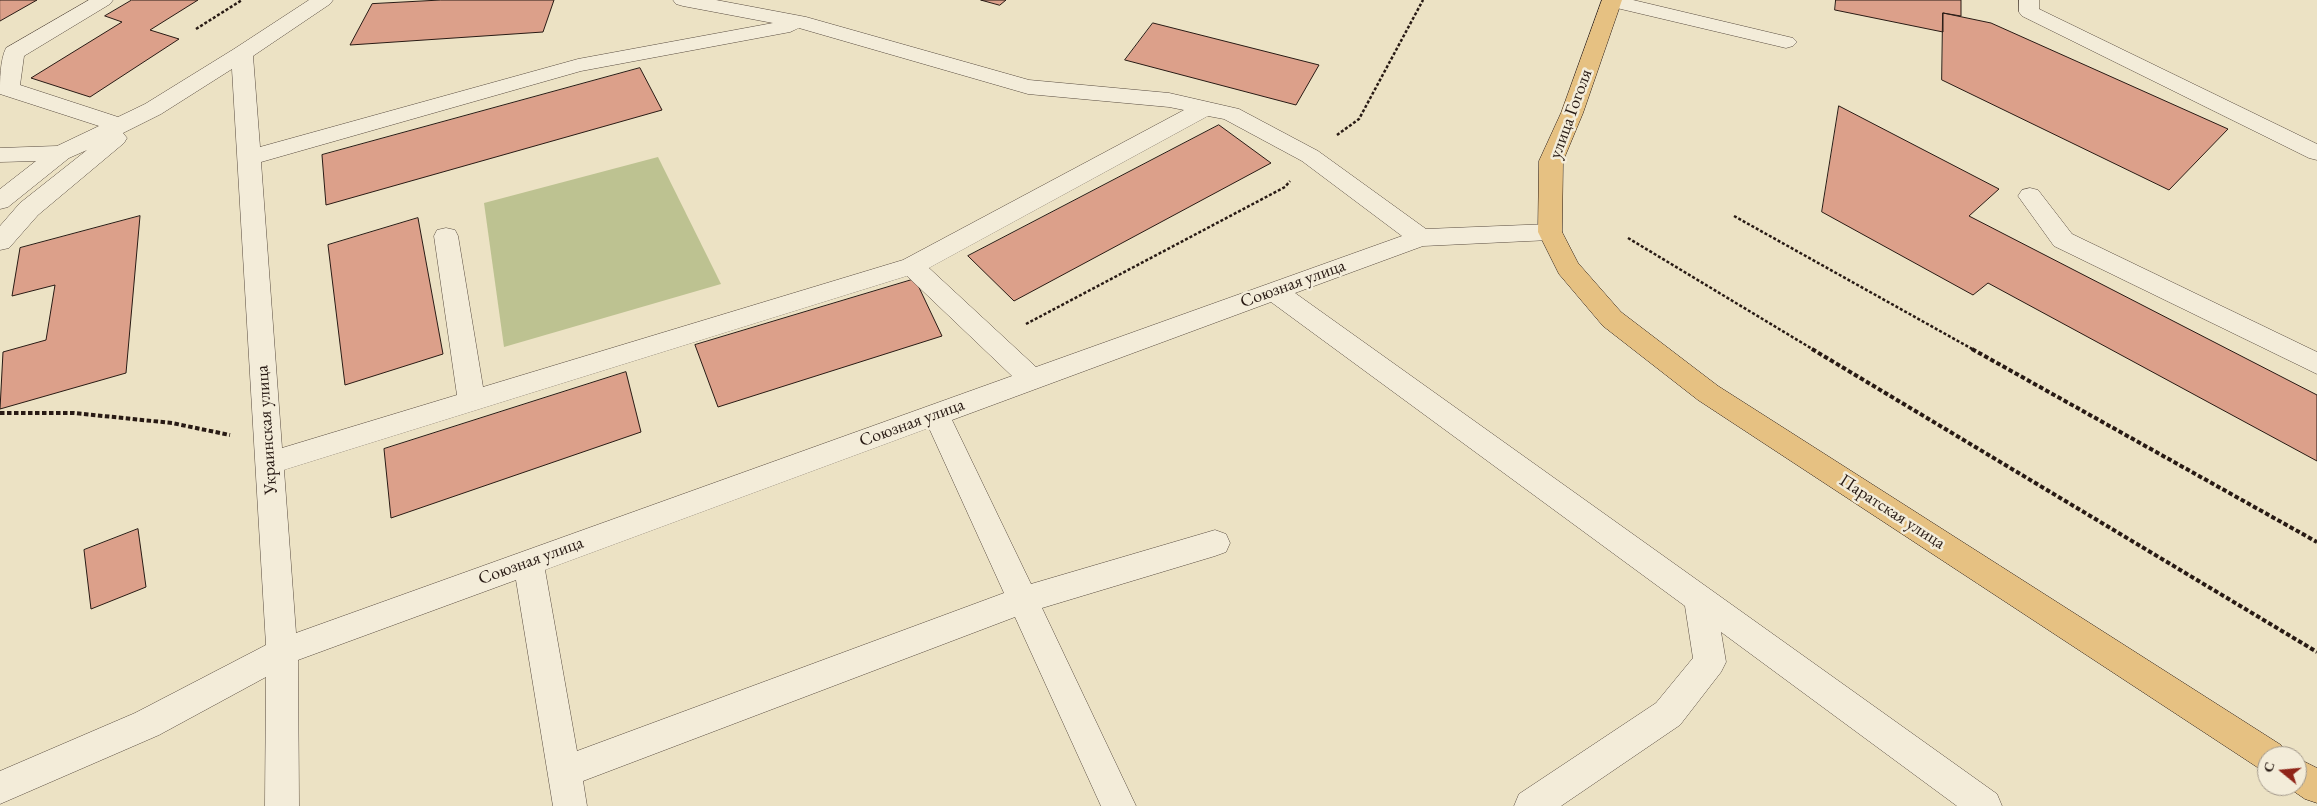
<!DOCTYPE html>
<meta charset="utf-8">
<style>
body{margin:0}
#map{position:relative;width:2317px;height:806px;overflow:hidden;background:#ece2c4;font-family:"EB Garamond",serif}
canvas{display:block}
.north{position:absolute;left:2257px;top:746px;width:50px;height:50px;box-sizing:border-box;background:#f3ecd9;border:1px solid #a2988a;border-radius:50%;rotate:287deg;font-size:14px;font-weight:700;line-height:20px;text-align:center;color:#281a14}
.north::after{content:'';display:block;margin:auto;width:18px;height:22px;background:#8f2418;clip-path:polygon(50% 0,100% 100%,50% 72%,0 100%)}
</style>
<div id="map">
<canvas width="2317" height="806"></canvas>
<div class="north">С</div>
</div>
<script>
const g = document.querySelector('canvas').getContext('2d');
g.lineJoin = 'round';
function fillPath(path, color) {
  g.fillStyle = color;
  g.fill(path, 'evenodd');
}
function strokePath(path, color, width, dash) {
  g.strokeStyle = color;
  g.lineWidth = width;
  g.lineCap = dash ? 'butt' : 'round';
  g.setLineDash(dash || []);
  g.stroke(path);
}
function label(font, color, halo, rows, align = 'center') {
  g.font = font + ' "EB Garamond",serif';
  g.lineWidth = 5;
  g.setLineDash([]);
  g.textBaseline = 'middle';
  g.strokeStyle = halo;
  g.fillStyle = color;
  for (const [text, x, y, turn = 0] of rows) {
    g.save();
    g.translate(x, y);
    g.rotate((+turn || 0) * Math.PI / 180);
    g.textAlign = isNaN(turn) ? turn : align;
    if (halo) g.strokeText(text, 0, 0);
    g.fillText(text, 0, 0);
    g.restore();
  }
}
fillPath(new Path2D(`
 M658,157L721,284L504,347L484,203Z`), '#bdc291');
const building = new Path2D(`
 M0,0H37L0,21Z
 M132,0H198L150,30L179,39L90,97L31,78L122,22L105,16Z
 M441,0H554L543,32L350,45L372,4Z
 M981,0H1006L1000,5Z
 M1836,0H1961V16L1943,13V32L1835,10Z
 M1943,13L1991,23L2228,129L2169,190L1942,80Z
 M1153,23L1319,65L1296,105L1125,60Z
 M640,68L662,110L326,205L322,155Z
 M1839,106L1999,189L1969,216L2317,395V461L1988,283L1973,295L1822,212Z
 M1219,125L1271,163L1014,301L968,256Z
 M140,216L126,373L0,409L3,352L46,340L55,285L12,296L20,248Z
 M418,218L443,354L345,385L328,245Z
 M915,279L942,336L718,407L695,345Z
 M626,372L641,432L391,518L384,449Z
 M138,529L146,587L91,609L84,550Z`);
fillPath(building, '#dca08a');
strokePath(building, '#281a14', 1);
const minor = new Path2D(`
 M89,0H113L110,4L24,56L20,85L118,117L145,104L234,49L309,0H333L330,4L253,56L260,147L578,59L773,23L683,6L676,4L673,0H716L806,17L1029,80L1169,93L1239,109L1318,151L1426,229L1550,224L1559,226L1562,232L1559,238L1550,240L1423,246L1295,293L1997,794L2002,806H1957L1721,632L1726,662L1721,672L1680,725L1561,806H1514L1519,794L1656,703L1693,658L1685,606L1271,302L952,420L1031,584L1215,530L1226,534L1230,543L1226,552L1215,556L1042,608L1136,806H1101L1015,617L583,781L587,806H553L516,580L298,660L299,806H265L266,677L159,735L0,804V771L135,713L266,645L232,69L161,114L123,133L127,138L124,143L38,215L9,248L0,250V226L20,203L87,150L69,158L8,207L0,209V189L36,161L0,162V148L57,146L99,126L0,94C0,80 0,60 6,48ZM799,28L1028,94L1169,107L1184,110L903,260L483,387L458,236L455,230L446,228L437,230L434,236L457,395L282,448L261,162L581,71L790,32ZM1208,116L1224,119L1302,161L1402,236L1036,367L929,268ZM907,276L1012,376L296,633L284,470ZM929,428L1004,593L577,751L545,570Z
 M1602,0H1633L1793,38L1797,42L1793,46L1786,48L1604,5Z
 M2019,0H2039V9L2317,144V160L2309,158L2022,16L2019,12Z
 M2030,188L2038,190L2072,234L2317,352V374L2054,246L2018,196L2022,190Z`);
const major = new Path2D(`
 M1602,0H1622L1583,113L1563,161L1562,232L1578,263L1621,312L1718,386L2281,745L2286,756H2267V771L2257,767L1698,400L1603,326L1559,274L1538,232L1539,161L1561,113Z
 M2297,758L2317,768V803L2305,799L2286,786H2297Z`);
strokePath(minor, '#594c40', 1);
strokePath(major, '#281a14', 1);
strokePath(new Path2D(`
 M196,29L242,0
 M1337,135L1359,119L1423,0
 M1734,216L1974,350
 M1628,238L1814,350
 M1026,324L1285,187L1290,181`), '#281a14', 2.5, [3, 2]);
strokePath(new Path2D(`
 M1812,349L2317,652
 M1972,349L2317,542
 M0,413H74L172,423L230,435`), '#281a14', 4, [4.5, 2.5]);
fillPath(minor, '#f3ecd9');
fillPath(major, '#e6c182');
label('18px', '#281a14', '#f3ecd9', [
 ["улица Гоголя",1571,114,-70],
 ["Союзная улица",1293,284,-20],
 ["Союзная улица",912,423,-20],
 ["Украинская улица",267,430,-94],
 ["Паратская улица",1892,512,33],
 ["Союзная улица",531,561,-20]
]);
</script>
